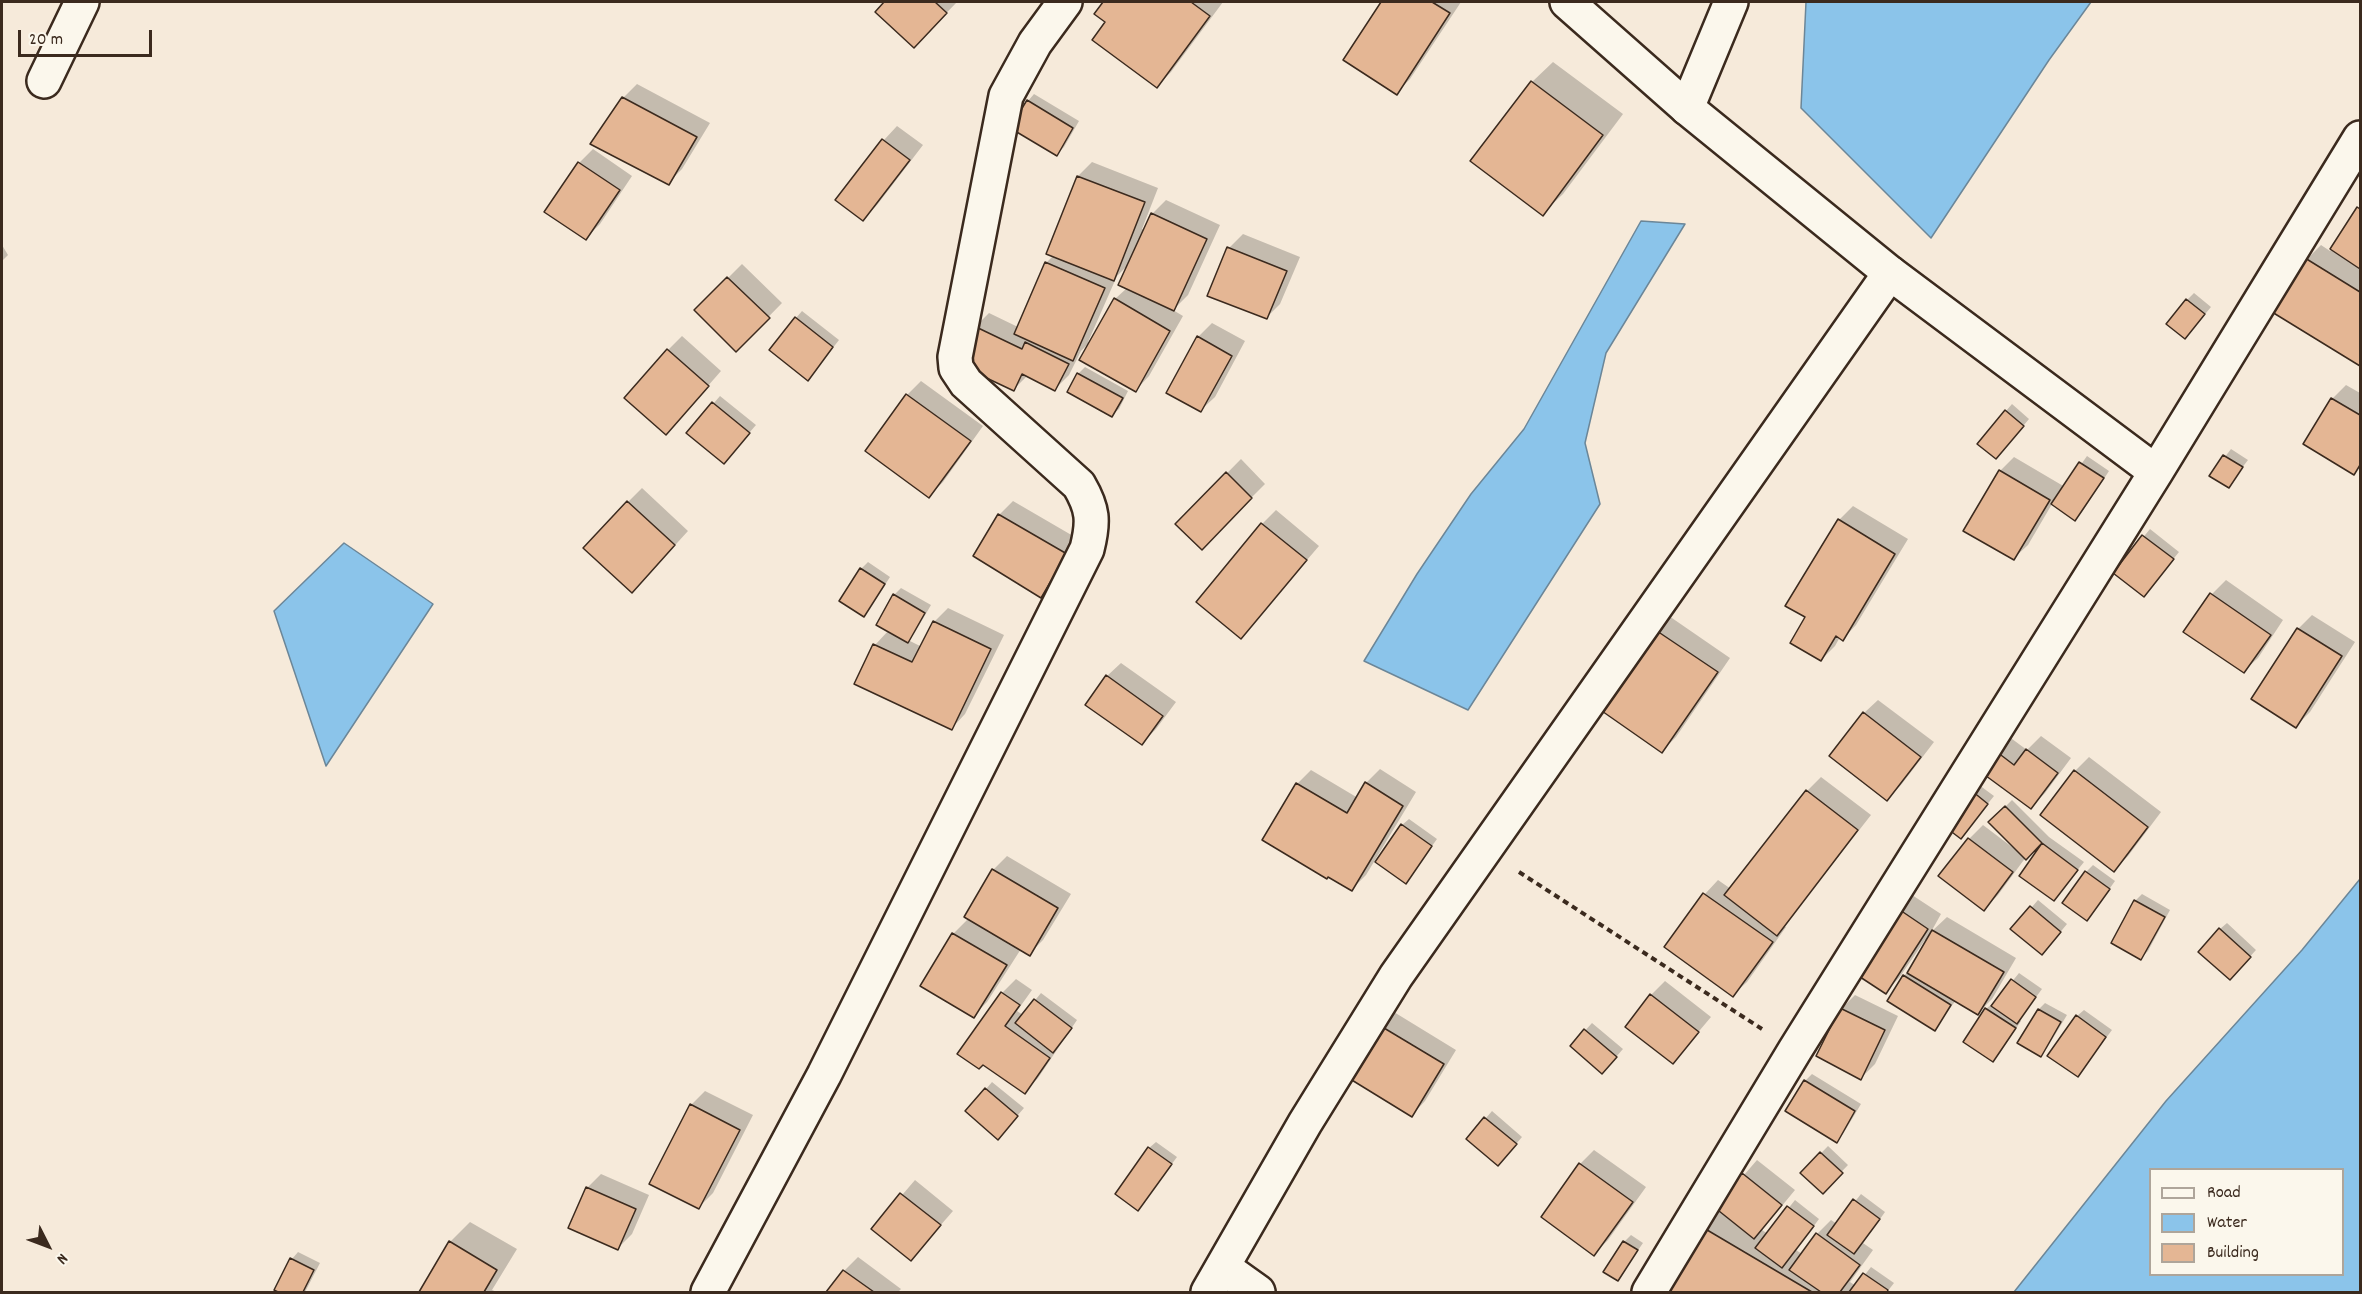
<!DOCTYPE html>
<style>
body{margin:0}
#map{position:relative;width:2362px;height:1294px;overflow:hidden;background:#f6eada;font-family:Dekko,sans-serif}
canvas{display:block}
.frame{position:absolute;inset:0;border:3px solid #3b2a1e;pointer-events:none}
.legend{position:absolute;left:2149px;top:1168px;width:195px;height:108px;box-sizing:border-box;background:#fbf7ec;border:2px solid #aea59a;margin:0;padding:8px 10px;list-style:none;font-size:18px;color:#3b2a1e}
.legend li{display:flex;align-items:center;gap:12px;height:30px}
.legend b{width:30px;border:2px solid #aea59a}
.north{position:absolute;left:18px;top:1216px;width:60px;height:60px;-webkit-text-stroke:4px #fbf7ec;paint-order:stroke;rotate:132deg;font-size:16px;font-weight:700;line-height:24px;text-align:center;color:#3b2a1e}
.north::after{content:'';display:block;margin:auto;width:21px;height:27px;background:#3b2a1e;clip-path:polygon(50% 0,100% 100%,50% 72%,0 100%)}
.scale{position:absolute;left:18px;top:30px;width:134px;height:27px;box-sizing:border-box;border:3px solid #3b2a1e;border-top:0;padding-left:8px;font-size:18px;line-height:21px;white-space:nowrap;color:#3b2a1e;-webkit-text-stroke:4px #fbf7ec;paint-order:stroke}
</style>
<div id="map">
<canvas width="2362" height="1294"></canvas>
<div class="frame"></div>
<ul class="legend">
<li><b style="height:8px;background:#fbf7ec"></b>Road</li>
<li><b style="height:16px;background:#8bc4ea"></b>Water</li>
<li><b style="height:16px;background:#e4b694"></b>Building</li>
</ul>
<div class="north">N</div>
<div class="scale">20 m</div>
</div>
<script>
const g = document.querySelector('canvas').getContext('2d');
g.lineJoin = 'round';
function fillPath(path, color) {
  g.fillStyle = color;
  g.fill(path, 'evenodd');
}
function strokePath(path, color, width, dash) {
  g.strokeStyle = color;
  g.lineWidth = width;
  g.lineCap = dash ? 'butt' : 'round';
  g.setLineDash(dash || []);
  g.stroke(path);
}
const water = new Path2D(`
 M1806,2H2091L2049,60L1931,238L1801,108Z
 M1641,221L1685,224L1606,353L1585,443L1600,504L1468,710L1364,661L1417,574L1471,494L1524,429Z
 M344,543L433,604L326,766L274,611Z
 M2360,879V1292H2014L2166,1101L2302,950ZM2150,1170H2342V1274H2150Z`);
fillPath(water, '#8bc4ea');
strokePath(water, '#6b8698', 1.5);
fillPath(new Path2D(`
 M886,2H957L928,32L877,12Z
 M1105,2H1223L1171,72L1157,86L1107,21L1096,14Z
 M1383,2H1461L1410,79L1396,93L1345,59Z
 M1553,62L1623,114L1563,194L1542,214L1472,161L1532,82Z
 M637,84L710,123L682,169L668,183L623,98Z
 M1034,94L1079,121L1064,147L1057,154L1028,101Z
 M897,126L923,145L877,205L863,219L837,200L884,140Z
 M593,149L632,176L600,224L586,238L579,163Z
 M1092,162L1158,188L1142,229L1145,230L1152,214L1166,200L1220,225L1188,295L1173,310L1183,316L1149,376L1136,390L1089,343L1081,351L1069,375L1055,389L1028,375L1014,389L975,327L989,313L1018,327L1047,262L1053,256L1048,253L1078,176ZM1128,265L1127,288L1115,299L1090,343L1088,342L1117,276Z
 M2360,205V365L2274,311L2307,259L2321,245L2330,251Z
 M1243,234L1300,257L1280,304L1266,318L1229,248Z
 M2,245L8,255L2,261Z
 M742,264L782,303L736,350L696,310Z
 M2194,293L2211,307L2191,331L2187,300Z
 M802,311L839,340L814,372L796,318Z
 M1212,323L1245,341L1215,397L1201,410L1198,337Z
 M682,336L721,371L679,419L668,350Z
 M1085,367L1128,391L1119,409L1112,415L1078,374Z
 M921,381L983,426L943,482L929,496L907,395Z
 M2346,385L2360,393V467L2354,474L2305,444L2332,399Z
 M720,396L756,425L724,462L688,433Z
 M2012,404L2029,419L2003,450L2006,411Z
 M2231,449L2248,460L2228,486L2211,475Z
 M2087,456L2109,471L2082,512L2075,519L2052,504L2028,545L2014,558L2000,471L2014,457L2065,487Z
 M1241,459L1265,484L1202,547L1177,524Z
 M642,488L688,531L646,577L628,502Z
 M1013,501L1080,540L1055,582L1041,596L975,556L999,515Z
 M1853,506L1908,539L1856,625L1843,639L1840,637L1835,646L1821,660L1807,617L1839,520Z
 M1276,510L1319,546L1241,637L1262,524Z
 M2150,529L2179,552L2144,595L2115,572Z
 M868,562L890,577L870,608L863,615L861,569Z
 M2226,580L2283,620L2258,658L2244,671L2212,594Z
 M901,588L931,605L914,634L908,640L922,647L934,622L948,608L1004,635L965,714L952,728L856,683L875,645L889,630L894,595Z
 M2312,615L2355,642L2310,712L2296,726L2298,629Z
 M1669,616L1730,658L1676,737L1662,751L1656,630Z
 M1121,663L1176,702L1156,729L1142,743L1107,676Z
 M1878,700L1934,742L1901,785L1887,799L1864,713Z
 M2008,736L2027,750L2041,736L2071,758L2045,793L2031,807L1980,770Z
 M2089,757L2161,812L2128,856L2114,870L2042,815L2075,771Z
 M1380,769L1416,792L1366,875L1352,889L1264,839L1297,784L1311,770L1358,798L1366,783Z
 M1821,777L1871,815L1784,926L1786,927L1747,982L1733,995L1666,947L1705,894L1718,880L1731,889L1807,791Z
 M1975,782L1994,796L1961,837Z
 M2012,800L2049,837L2084,862L2054,899L2021,876L2043,843L2042,842L2026,857L1998,895L1984,909L1969,839L1983,825L2016,850L2017,848L1990,822Z
 M1409,819L1437,839L1406,882L1402,825Z
 M1007,856L1071,894L1043,940L1029,954L1021,949L987,1002L973,1016L923,985L954,933L969,918L993,870Z
 M2093,865L2115,881L2093,912L2086,872Z
 M2142,894L2170,910L2148,951L2141,958L2135,901Z
 M1912,895L1941,914L1931,932L1947,917L2016,958L1992,999L1978,1013L1956,1000L1935,1029L1904,976L1910,969L1927,941L1925,940L1899,978L1885,992L1898,909Z
 M2038,900L2067,924L2048,947L2013,929Z
 M2227,923L2256,950L2236,972L2220,929Z
 M2019,973L2042,989L2019,1020L2021,1021L2000,1053L1993,1060L1986,1009L1993,1003L1994,1004Z
 M1016,979L1032,990L1017,1011L1023,1015L1041,993L1077,1020L1038,1078L1025,1092L983,1063L959,1054L1002,993Z
 M1665,981L1711,1017L1673,1062L1651,995Z
 M1855,995L1898,1016L1875,1064L1861,1078L1841,1009Z
 M2045,1003L2067,1015L2047,1048L2041,1055L2039,1009Z
 M1389,1009L1456,1050L1425,1101L1412,1115L1375,1023Z
 M2084,1010L2112,1030L2078,1075L2077,1016Z
 M1592,1023L1623,1049L1609,1065L1572,1045Z
 M1812,1074L1861,1104L1843,1134L1837,1141L1805,1081Z
 M992,1082L1024,1108L1004,1131L986,1089Z
 M705,1091L753,1115L713,1193L699,1207L691,1105Z
 M1492,1111L1522,1137L1505,1157L1468,1139Z
 M1156,1142L1177,1157L1138,1209L1149,1148Z
 M1828,1146L1848,1165L1822,1192L1802,1173Z
 M1594,1150L1646,1187L1608,1240L1594,1254L1543,1216L1580,1164Z
 M1757,1160L1795,1190L1762,1230L1768,1234L1795,1200L1819,1219L1796,1250L1802,1254L1817,1234L1831,1220L1837,1224L1861,1194L1885,1212L1863,1243L1873,1250L1850,1282L1856,1286L1871,1267L1894,1283L1887,1292H1658L1719,1204Z
 M601,1174L649,1195L632,1234L618,1248L587,1188Z
 M915,1180L953,1211L911,1259L873,1229Z
 M470,1222L517,1249L492,1290L497,1292H420L450,1242Z
 M1631,1235L1643,1243L1618,1279L1624,1242Z
 M298,1252L320,1263L305,1292H281L276,1290L292,1259Z
 M858,1257L901,1289L898,1292H828L844,1271Z`), '#0003');
const building = new Path2D(`
 M884,2H935L947,13L914,48L875,12Z
 M1103,2H1191L1210,16L1157,88L1092,40L1105,22L1094,14Z
 M1381,2H1432L1450,13L1397,95L1343,60Z
 M1531,81L1603,135L1543,216L1470,161Z
 M622,97L697,137L669,185L590,144Z
 M1027,100L1073,128L1057,156L1010,128Z
 M882,139L910,160L863,221L835,200Z
 M578,162L620,190L586,240L544,212Z
 M1077,176L1145,202L1114,281L1046,254Z
 M2357,207L2360,209V269L2330,249Z
 M1151,213L1207,239L1174,311L1118,285Z
 M1227,247L1287,271L1267,319L1207,296Z
 M2305,258L2360,292V366L2272,312Z
 M1045,262L1105,288L1073,361L1014,334Z
 M727,277L770,318L736,352L694,310Z
 M1114,298L1170,331L1136,392L1079,360Z
 M2186,299L2205,314L2185,339L2166,324Z
 M795,317L833,347L808,381L769,350Z
 M974,326L1022,349L1025,342L1069,364L1055,391L1022,374L1014,391L957,364Z
 M1197,336L1232,356L1201,412L1166,393Z
 M667,349L709,386L666,435L624,398Z
 M1077,373L1123,398L1112,417L1067,392Z
 M906,394L971,441L929,498L865,451Z
 M2331,398L2360,415V465L2354,475L2303,444Z
 M712,402L750,433L724,464L686,433Z
 M2005,410L2024,426L1996,459L1977,444Z
 M2223,455L2243,467L2229,488L2209,476Z
 M2079,462L2104,478L2075,521L2051,504Z
 M1999,470L2050,500L2014,560L1963,531Z
 M1226,472L1252,498L1202,550L1175,524Z
 M627,501L675,545L632,593L583,548Z
 M998,514L1067,554L1041,598L973,556Z
 M1838,519L1895,554L1843,641L1836,636L1821,661L1790,643L1805,617L1785,606Z
 M1261,523L1307,560L1241,639L1196,602Z
 M2142,535L2174,559L2144,597L2113,573Z
 M860,568L885,584L864,617L839,601Z
 M2210,593L2271,635L2244,673L2183,632Z
 M893,594L925,613L908,643L876,625Z
 M933,621L991,649L952,730L854,684L873,644L912,662Z
 M2297,628L2342,656L2296,728L2251,699Z
 M1654,629L1718,672L1662,753L1599,709Z
 M1106,675L1163,716L1142,745L1085,705Z
 M1863,712L1921,757L1887,801L1829,756Z
 M1993,749L2014,765L2026,749L2058,773L2031,809L1978,770Z
 M2074,770L2148,827L2114,872L2040,815Z
 M1365,782L1403,806L1352,891L1328,877L1327,879L1262,840L1296,783L1347,813Z
 M1967,787L1988,804L1961,839L1940,823Z
 M1806,790L1858,830L1777,936L1724,895Z
 M2005,806L2042,843L2026,860L1988,822Z
 M1401,824L1432,846L1406,884L1375,862Z
 M1968,838L2013,872L1984,911L1938,876Z
 M2042,843L2078,870L2054,901L2019,876Z
 M992,869L1058,908L1030,956L964,917Z
 M2085,871L2110,889L2087,921L2062,903Z
 M1703,893L1773,942L1733,997L1664,947Z
 M2134,900L2165,917L2141,960L2111,943Z
 M2030,906L2061,932L2042,955L2010,929Z
 M1897,908L1928,929L1886,994L1854,973Z
 M2219,928L2251,957L2230,980L2198,952Z
 M1932,930L2004,972L1978,1015L1907,973Z
 M952,933L1007,965L974,1018L920,986Z
 M1903,975L1951,1005L1935,1031L1887,1001Z
 M2011,979L2036,997L2017,1024L1991,1006Z
 M1001,992L1020,1005L1005,1026L1050,1058L1025,1094L983,1065L979,1069L957,1054Z
 M1650,994L1699,1032L1673,1064L1625,1027Z
 M1034,999L1072,1028L1053,1053L1015,1023Z
 M1840,1008L1885,1030L1861,1080L1816,1056Z
 M1985,1008L2016,1028L1993,1062L1963,1042Z
 M2038,1009L2061,1022L2041,1057L2017,1043Z
 M2076,1015L2106,1037L2078,1077L2047,1056Z
 M1374,1022L1444,1064L1412,1117L1342,1074Z
 M1584,1029L1617,1057L1602,1074L1570,1046Z
 M1804,1080L1855,1111L1837,1143L1785,1111Z
 M985,1088L1018,1116L998,1140L965,1111Z
 M690,1104L740,1130L699,1209L649,1184Z
 M1484,1117L1517,1144L1498,1166L1466,1139Z
 M1148,1147L1172,1164L1138,1211L1115,1194Z
 M1820,1152L1843,1173L1823,1194L1800,1173Z
 M1579,1163L1633,1202L1594,1256L1541,1217Z
 M1742,1173L1782,1205L1754,1239L1714,1207Z
 M586,1187L636,1209L618,1250L568,1228Z
 M900,1193L941,1225L911,1261L871,1229Z
 M1853,1199L1880,1219L1854,1254L1827,1235Z
 M1787,1206L1814,1226L1782,1268L1755,1248Z
 M1697,1224L1812,1292H1656Z
 M1816,1233L1860,1265L1840,1292H1821L1789,1270Z
 M449,1241L497,1270L484,1292H419Z
 M1623,1241L1638,1250L1618,1281L1603,1272Z
 M290,1258L314,1270L303,1292H278L274,1290Z
 M843,1270L874,1292H826Z
 M1863,1273L1888,1290L1887,1292H1849Z`);
fillPath(building, '#e4b694');
strokePath(building, '#3b2a1e', 1.5);
const street = new Path2D(`
 M44,81L82,2
 M1687,108L1731,2
 M1223,1267L1258,1292
 M708,1292L824,1075L1087,549C1094,521 1093,509 1079,485L966,383L956,368L955,357L1006,96L1035,43L1065,2
 M1208,1292L1305,1123L1396,976L1890,273`);
const secondary = new Path2D(`
 M1567,2L1687,108L1890,273L2156,472
 M1649,1292L1795,1050L2156,472L2360,138`);
strokePath(street, '#3b2a1e', 38);
strokePath(secondary, '#3b2a1e', 38);
strokePath(new Path2D(`
 M1519,872L1762,1029`), '#3b2a1e', 4, [6, 4.5]);
strokePath(street, '#fbf7ec', 33);
strokePath(secondary, '#fbf7ec', 33);
</script>
